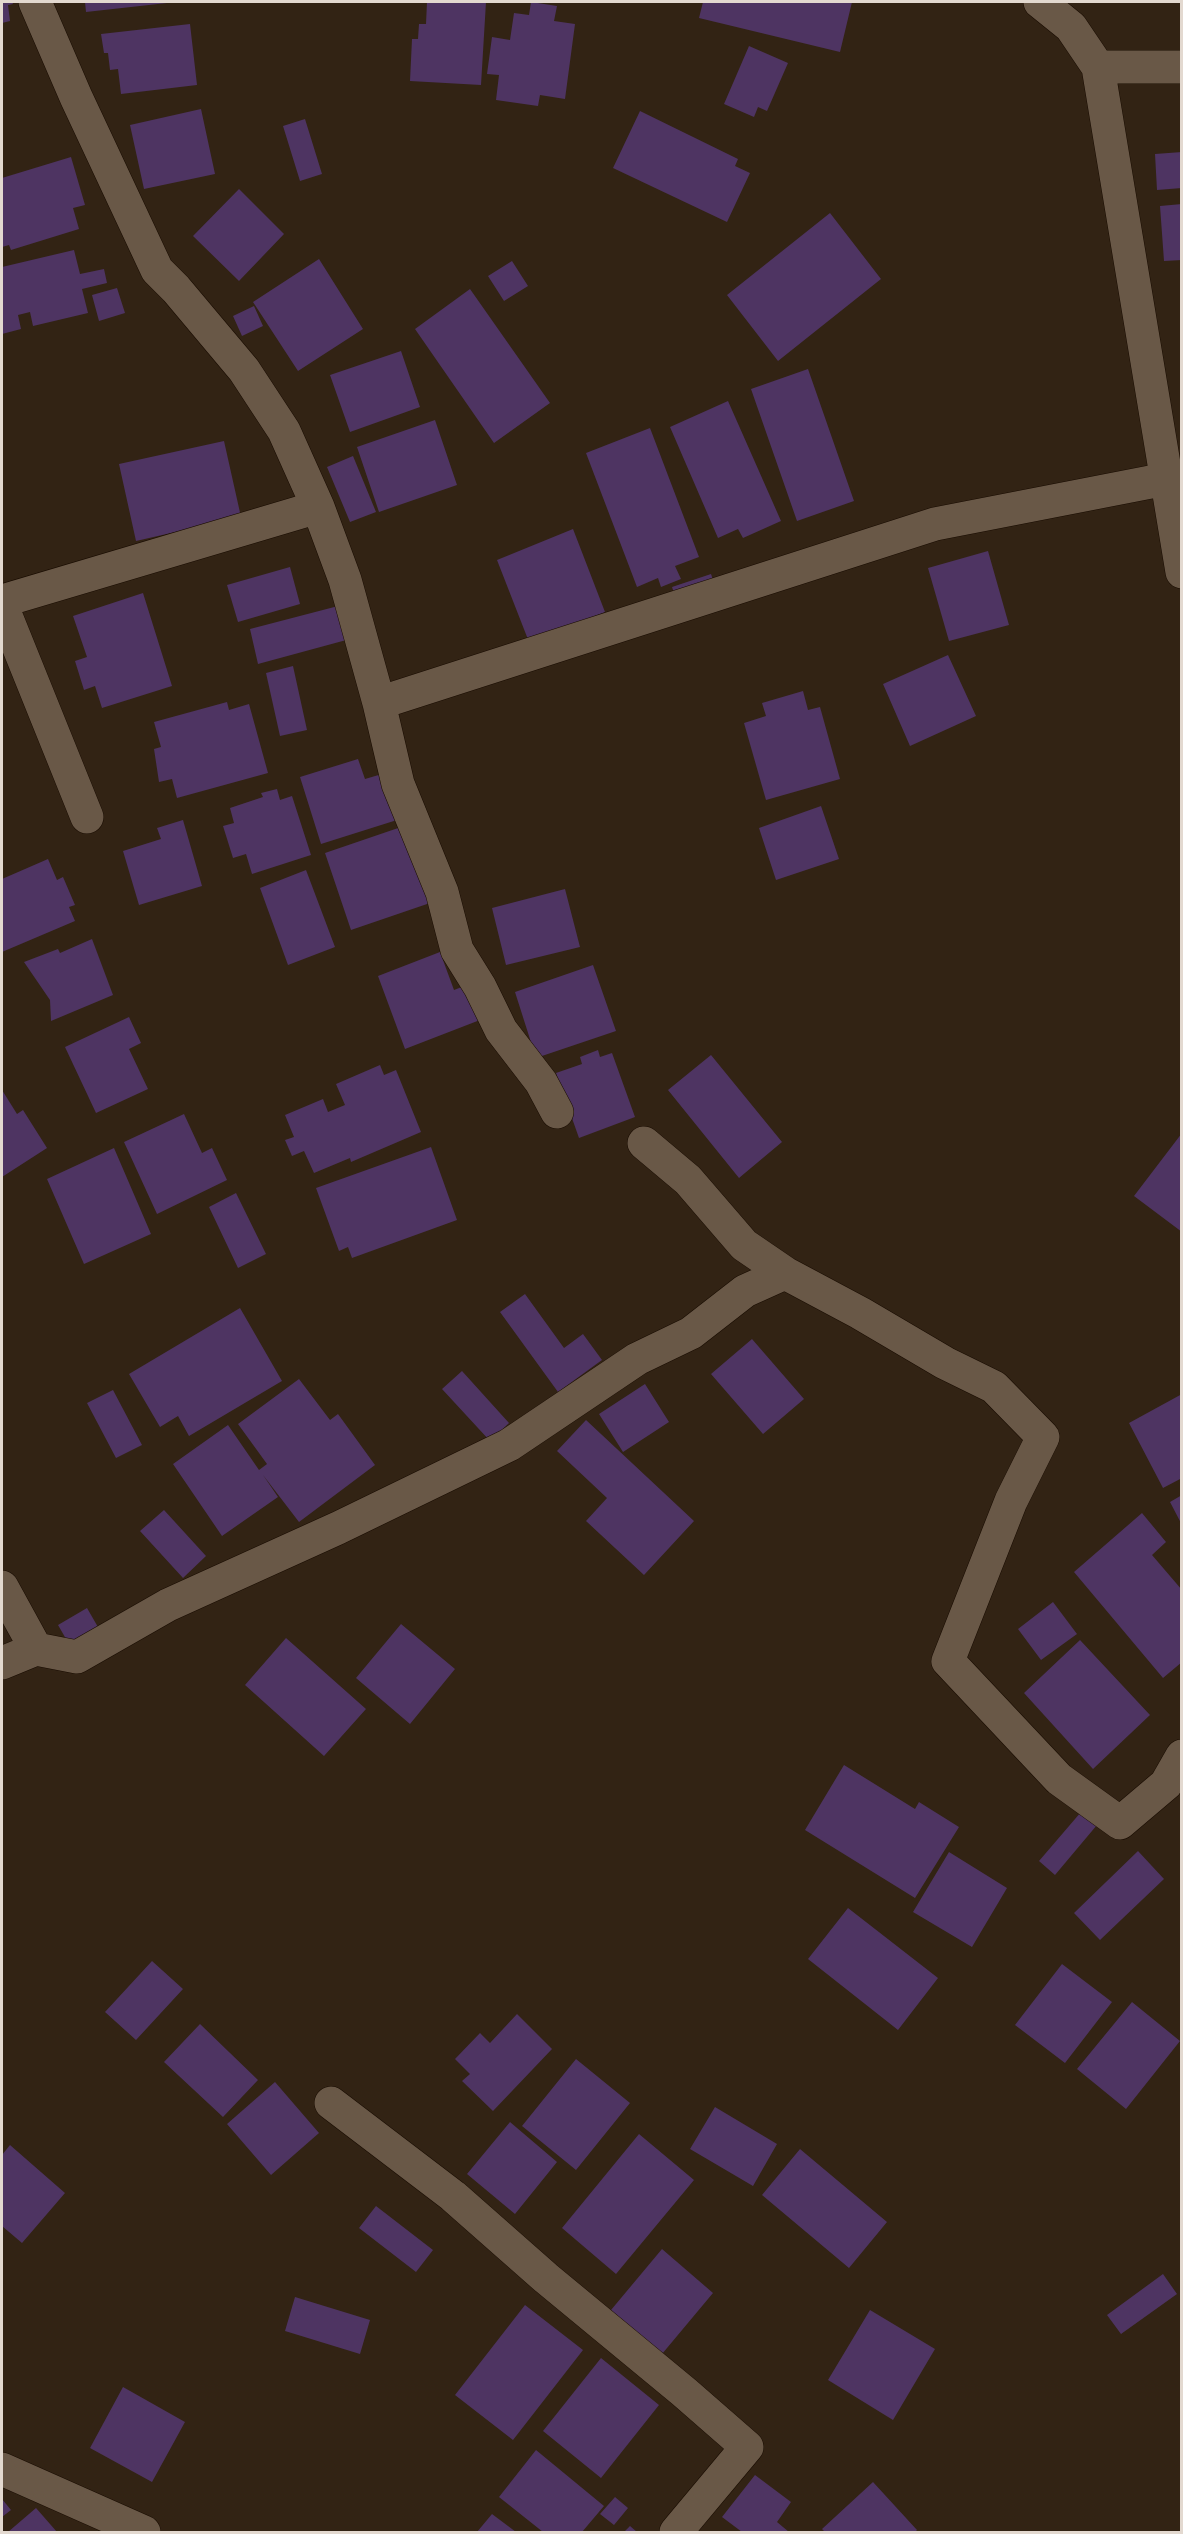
<!DOCTYPE html>
<style>
body{margin:0}
#map{position:relative;width:1183px;height:2534px;overflow:hidden;background:#322314;font-family:Lora,serif}
canvas{display:block}
.frame{position:absolute;inset:0;border:3px solid #e3d9d0;pointer-events:none}
</style>
<div id="map">
<canvas width="1183" height="2534"></canvas>
<div class="frame"></div>
</div>
<script>
const g = document.querySelector('canvas').getContext('2d');
g.lineJoin = 'round';
function fillPath(path, color) {
  g.fillStyle = color;
  g.fill(path, 'evenodd');
}
function strokePath(path, color, width, dash) {
  g.strokeStyle = color;
  g.lineWidth = width;
  g.lineCap = dash ? 'butt' : 'round';
  g.setLineDash(dash || []);
  g.stroke(path);
}
fillPath(new Path2D(`
 M2,2H12L13,4L8,5L10,21L2,23Z
 M85,2H166L167,3L86,12Z
 M427,2H486L481,85L410,81L412,39H418L419,24H426Z
 M531,2L557,6L554,21L575,24L565,99L540,95L538,106L496,100L499,75L487,74L492,37L510,40L514,13L529,15Z
 M703,2H852L840,52L699,18Z
 M190,24L197,85L121,94L118,69L110,70L108,53H104L101,34Z
 M749,46L788,63L767,111L758,107L754,117L724,104Z
 M201,109L215,174L144,189L130,125Z
 M640,111L738,159L735,166L750,173L727,222L613,168Z
 M305,119L322,174L300,181L283,126Z
 M1182,152V188L1157,190L1155,154Z
 M71,157L85,205L73,208L79,229L11,250L9,245L2,247V178Z
 M239,189L284,234L239,281L193,236Z
 M1182,204V260L1164,261L1160,206Z
 M830,213L881,279L778,361L727,295Z
 M74,250L80,274L104,269L107,283L82,289L88,313L33,326L30,312L18,315L21,329L2,334V267Z
 M319,259L363,329L298,371L253,302Z
 M512,261L528,286L504,301L488,276Z
 M117,288L125,313L99,321L92,295Z
 M470,289L550,403L494,443L415,329Z
 M254,306L263,326L242,336L233,316Z
 M401,351L420,407L350,432L330,375Z
 M808,369L854,501L797,521L751,389Z
 M728,401L781,521L743,538L738,529L718,538L670,427Z
 M435,420L457,485L379,512L357,447Z
 M650,428L699,557L675,566L681,579L661,587L658,578L637,587L586,453Z
 M224,441L241,517L136,541L119,464Z
 M353,456L376,512L350,522L327,467Z
 M573,529L605,612L529,642L497,560Z
 M988,551L1009,625L949,641L928,568Z
 M290,567L300,604L238,622L227,585Z
 M711,574L717,592L678,605L672,587Z
 M143,593L172,686L102,708L95,686L84,690L75,661L87,657L73,616Z
 M342,605L350,639L258,664L250,629Z
 M948,655L976,716L910,746L883,684Z
 M293,666L307,730L280,736L266,673Z
 M803,691L808,710L820,707L840,779L766,800L744,723L766,716L762,703Z
 M227,702L229,710L249,704L268,773L177,798L172,779L159,782L154,749L161,747L154,722Z
 M358,759L365,779L382,774L397,820L321,844L300,777Z
 M277,789L280,800L292,796L311,855L252,874L246,854L233,858L223,826L234,823L230,808L263,797L261,793Z
 M821,806L839,859L776,880L759,828Z
 M183,820L202,886L139,905L123,851L161,839L157,828Z
 M404,826L430,903L351,930L325,853Z
 M48,859L57,880L63,877L75,905L69,907L75,921L2,952V879Z
 M306,870L335,947L288,965L260,888Z
 M565,889L580,947L506,965L492,908Z
 M92,939L113,995L51,1021L50,1000L24,962L58,949L60,953Z
 M440,952L454,990L467,985L480,1020L405,1049L378,976Z
 M593,965L616,1031L536,1058L515,992Z
 M129,1017L141,1043L129,1049L148,1089L96,1113L65,1047Z
 M598,1050L600,1057L612,1053L635,1117L579,1138L556,1073L582,1064L580,1057Z
 M711,1055L782,1142L739,1178L668,1090Z
 M380,1065L384,1075L396,1070L421,1132L351,1162L350,1158L314,1173L304,1151L292,1156L285,1140L294,1137L285,1115L323,1099L328,1112L345,1105L336,1084Z
 M2,1090L17,1114L23,1110L47,1148L2,1177Z
 M184,1114L202,1153L212,1148L227,1180L157,1214L124,1142Z
 M1182,1133V1232L1134,1196Z
 M431,1147L457,1220L352,1258L348,1247L339,1251L316,1188Z
 M114,1148L151,1234L84,1264L47,1179Z
 M236,1193L266,1254L238,1268L209,1207Z
 M525,1294L564,1348L583,1334L602,1360L558,1392L500,1312Z
 M240,1308L282,1381L189,1436L178,1416L160,1427L129,1374Z
 M752,1339L804,1399L763,1434L711,1374Z
 M462,1371L509,1423L490,1441L442,1389Z
 M299,1379L330,1420L338,1414L375,1465L299,1522L263,1475L278,1497L222,1536L173,1464L228,1425L259,1470L267,1464L238,1424Z
 M645,1384L669,1422L623,1452L599,1414Z
 M113,1390L142,1445L116,1458L87,1403Z
 M1182,1394V1478L1163,1488L1129,1423Z
 M586,1420L694,1521L644,1575L586,1521L607,1498L557,1451Z
 M1182,1495V1525L1170,1502Z
 M164,1510L206,1556L183,1578L140,1531Z
 M1142,1513L1166,1542L1152,1555L1182,1590V1662L1163,1678L1074,1572Z
 M1053,1602L1077,1634L1041,1660L1018,1629Z
 M87,1608L102,1634L73,1651L58,1625Z
 M401,1624L455,1669L410,1724L356,1678Z
 M286,1638L366,1709L324,1756L245,1685Z
 M1080,1640L1150,1715L1093,1769L1024,1693Z
 M844,1765L915,1809L919,1802L959,1827L915,1898L805,1830Z
 M1081,1812L1097,1825L1055,1875L1039,1861Z
 M1138,1851L1164,1879L1100,1940L1074,1913Z
 M949,1852L1007,1888L972,1947L913,1912Z
 M848,1908L938,1978L898,2030L808,1959Z
 M152,1961L183,1989L136,2040L105,2012Z
 M1062,1964L1112,2002L1065,2063L1015,2025Z
 M1132,2002L1180,2041L1126,2109L1077,2069Z
 M517,2014L552,2049L493,2111L462,2081L470,2074L455,2059L480,2033L490,2043Z
 M200,2024L258,2080L223,2117L164,2062Z
 M576,2059L630,2103L576,2170L522,2126Z
 M275,2082L319,2133L271,2175L227,2124Z
 M715,2107L777,2144L753,2186L690,2149Z
 M510,2122L557,2162L515,2214L467,2174Z
 M639,2134L694,2180L616,2274L562,2228Z
 M10,2145L65,2193L22,2243L2,2226V2155Z
 M800,2149L887,2222L849,2268L762,2195Z
 M376,2206L433,2250L416,2272L359,2228Z
 M662,2249L713,2293L662,2354L611,2310Z
 M1163,2274L1177,2294L1121,2334L1107,2315Z
 M295,2297L370,2320L360,2354L285,2331Z
 M525,2305L583,2350L513,2440L455,2395Z
 M870,2310L935,2349L893,2420L828,2380Z
 M601,2358L659,2405L601,2478L543,2431Z
 M123,2387L185,2422L152,2482L90,2448Z
 M536,2450L604,2506L582,2532H543L499,2497Z
 M755,2475L791,2502L777,2522L789,2532H742L722,2517Z
 M873,2482L917,2530L915,2532H825L822,2529Z
 M615,2497L628,2508L614,2525L600,2514Z
 M2,2499L11,2510L2,2517Z
 M36,2508L57,2532H8Z
 M492,2514L516,2532H477Z
 M630,2526L637,2532H624Z`), '#4e3462');
const minor = new Path2D(`
 M35,2L76,97L157,270L176,289L244,370L284,431L318,507L345,580L379,703L398,784L442,892L457,950L480,987L501,1030L541,1082L557,1112
 M1040,2L1071,27L1098,67L1182,572
 M1098,67H1182
 M2,601L318,507
 M2,606L87,817
 M379,703L935,524L1166,479
 M644,1143L688,1180L744,1245L785,1273
 M2,1587L36,1649
 M2,1663L36,1649L77,1657L168,1605L338,1528L509,1445L637,1359L691,1333L745,1291L785,1273L860,1313L945,1363L994,1387L1043,1437L1011,1501L948,1661L1059,1779L1120,1823L1166,1784L1182,1756
 M331,2103L453,2196L546,2278L684,2392L747,2447L676,2532
 M2,2469L144,2532`);
strokePath(minor, '#190c01', 34);
strokePath(minor, '#695847', 33);
</script>
